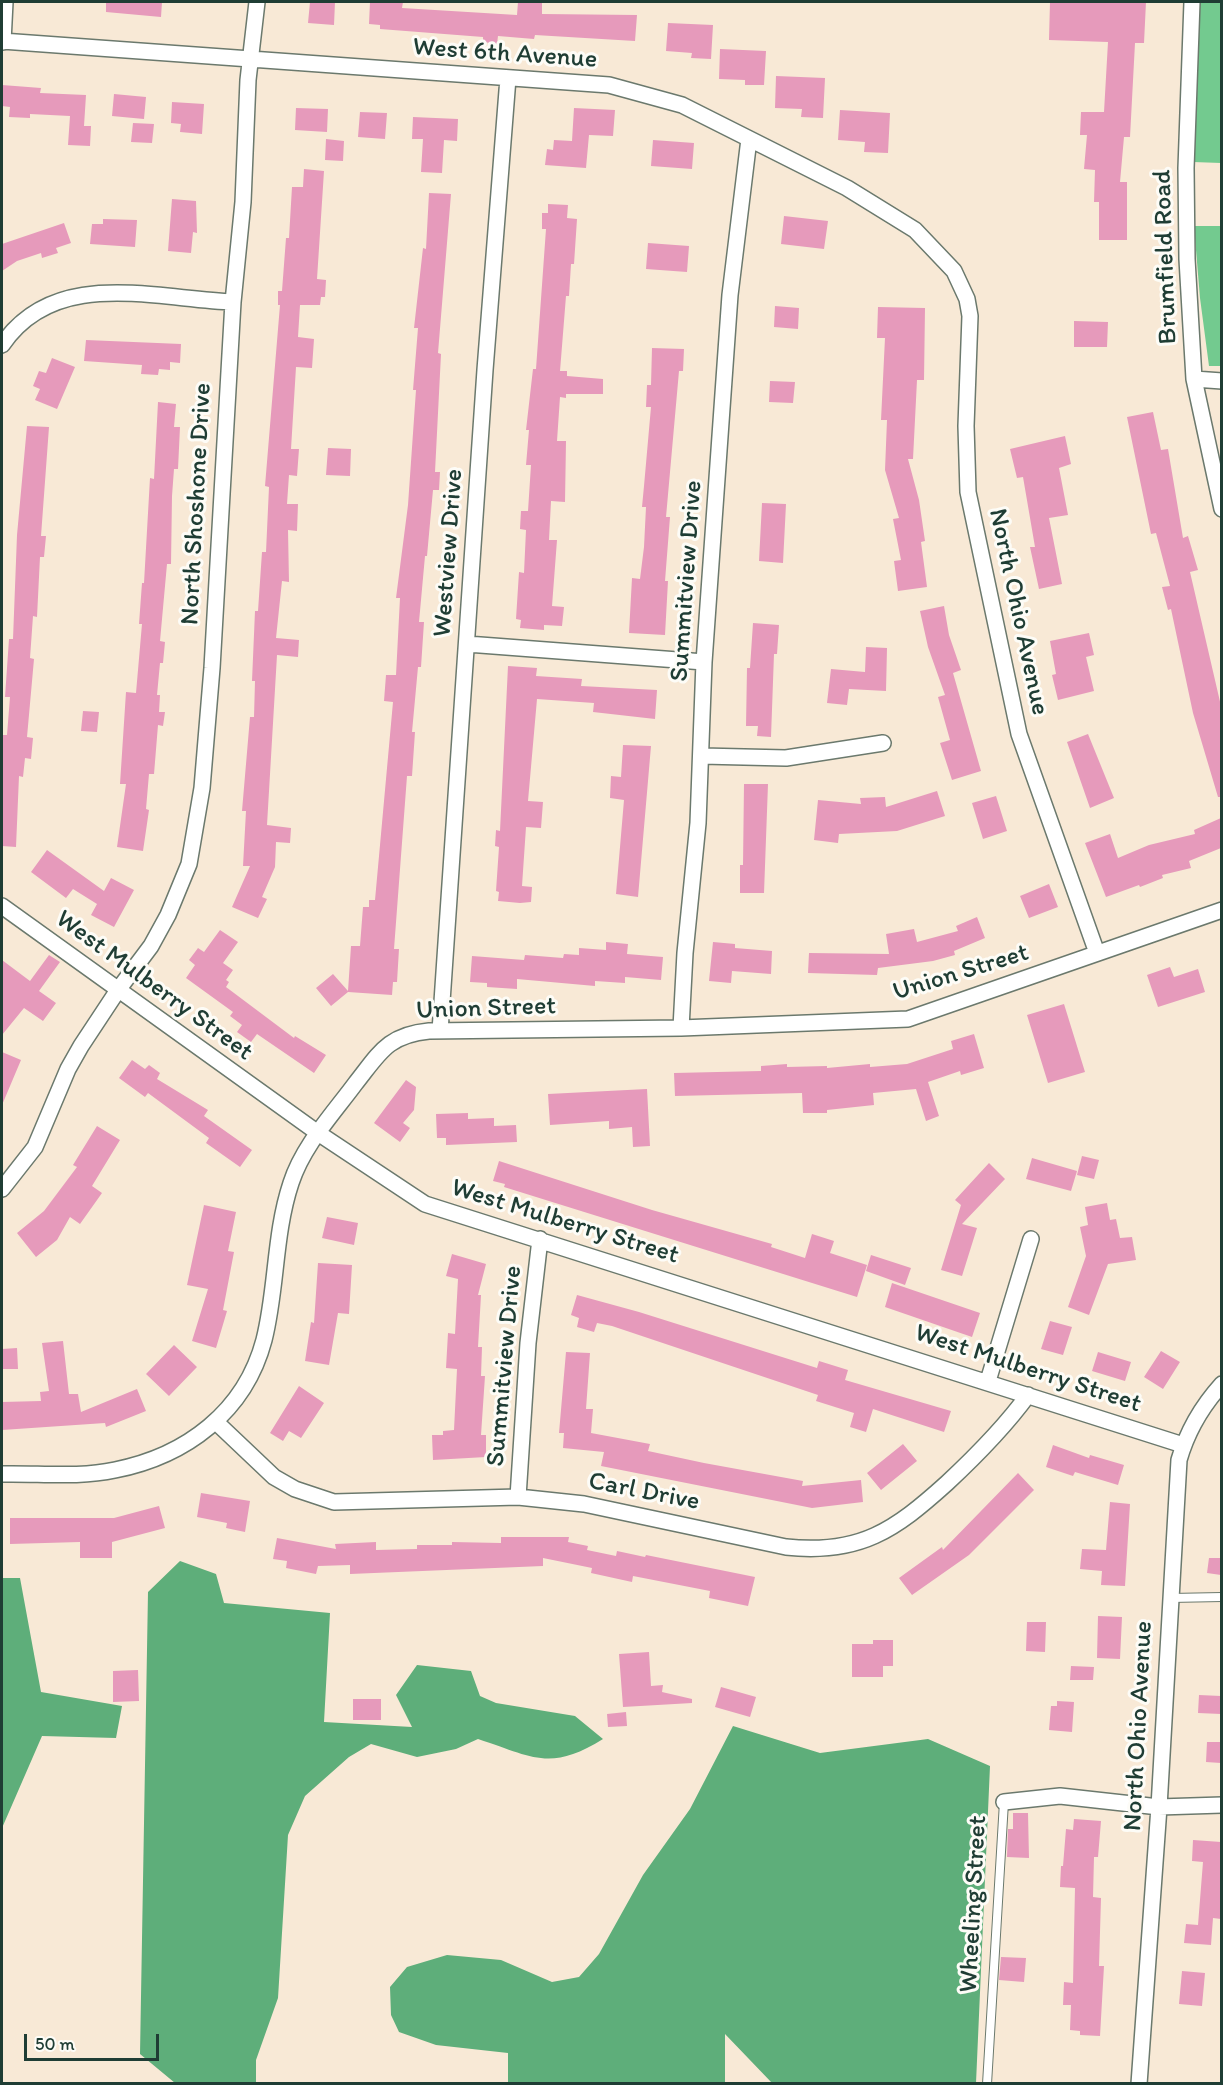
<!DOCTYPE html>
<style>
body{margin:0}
#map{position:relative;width:1223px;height:2085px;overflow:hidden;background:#f8e9d6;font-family:Itim,sans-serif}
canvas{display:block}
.frame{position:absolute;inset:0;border:3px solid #1f3d34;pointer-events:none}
.scale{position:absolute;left:24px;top:2034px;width:135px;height:27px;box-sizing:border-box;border:3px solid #1f3d34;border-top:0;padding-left:8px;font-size:18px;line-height:21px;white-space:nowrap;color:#1f3d34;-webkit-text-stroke:4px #fdfcf7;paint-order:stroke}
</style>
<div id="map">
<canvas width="1223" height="2085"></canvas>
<div class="frame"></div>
<div class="scale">50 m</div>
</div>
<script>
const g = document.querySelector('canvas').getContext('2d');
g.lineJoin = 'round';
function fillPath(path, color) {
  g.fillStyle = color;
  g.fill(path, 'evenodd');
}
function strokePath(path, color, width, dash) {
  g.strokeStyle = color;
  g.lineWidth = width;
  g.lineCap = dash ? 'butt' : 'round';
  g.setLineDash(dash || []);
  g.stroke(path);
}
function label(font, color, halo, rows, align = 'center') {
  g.font = font + ' Itim,sans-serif';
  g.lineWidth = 6;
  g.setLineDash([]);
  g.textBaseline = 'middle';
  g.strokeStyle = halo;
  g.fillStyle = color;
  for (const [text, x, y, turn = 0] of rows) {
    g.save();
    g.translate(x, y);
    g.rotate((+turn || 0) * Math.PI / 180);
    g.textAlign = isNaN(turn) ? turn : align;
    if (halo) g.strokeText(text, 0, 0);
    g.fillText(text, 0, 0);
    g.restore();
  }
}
fillPath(new Path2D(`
 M1198,2H1221V163L1193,162Z
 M1194,226H1221V366H1209L1200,298Z`), '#73ca8f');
fillPath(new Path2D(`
 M180,1561L216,1574L224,1603L330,1613L324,1722L412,1727L396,1695L417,1665L471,1671L480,1696L496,1703L575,1716L603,1739C550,1772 533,1757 478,1739L456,1749L417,1757L371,1744L349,1757L305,1796L288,1835L278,1998L256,2060V2083H175L140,2054L148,1592Z
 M2,1578H20L41,1692L122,1706L116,1738L42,1736L2,1828Z
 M733,1726L820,1753L928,1739L990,1766L976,2083H772L725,2034V2083H508V2053L436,2045L399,2032L391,2015L390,1987L407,1967L447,1955L501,1960L552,1982L579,1977L599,1954L643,1875L690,1809Z`), '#5eae7a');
fillPath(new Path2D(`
 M106,2H162L161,17L106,12Z
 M310,2H335L334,25L308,23Z
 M370,2H403L402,8L517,15L518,2H542V14L637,15L635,41L535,35L534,39L498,36L497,44L483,42V37L380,29V25L369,24Z
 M1050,2H1146L1144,43H1135L1130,137H1124L1120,182H1127V240H1099V202H1094L1095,170L1084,169L1087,135H1080L1081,112H1104L1108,42L1049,40Z
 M668,23L713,25L711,59L691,58L692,53L666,51Z
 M720,49L766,51L764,85H745V80L719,79Z
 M776,76L825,78L823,118L801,117L802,109L775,108Z
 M2,85L41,88L40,93L86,95L84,126H91L90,146L68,145L70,116L30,114V118L9,117L10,107L2,106Z
 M114,94L146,97L144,119L112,116Z
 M172,102L204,104L202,134L180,132L181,124L171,123Z
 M296,108L328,109L327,132L295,130Z
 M574,108L615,110L613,136L589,135L586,168L545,165L547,149L553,150L554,140L572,141Z
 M840,110L890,113L888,153L864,152L865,142L838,140Z
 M360,112L387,113L385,139L358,137Z
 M413,117L458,119L457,141L444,140L442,173L421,172L423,139H412Z
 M133,123L154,124L152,143L131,142Z
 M326,139L344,141L343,161L325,160Z
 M653,140L694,143L692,169L651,166Z
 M304,169L324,171L317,279L326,280L325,297H321L320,305H300L298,337L314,339L312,368L296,367L291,449H299L297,476L289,475L287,504H298L297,531L288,530L289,582L282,581L276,638L299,640L298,657L277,655L267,825L291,828L290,843L276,842L275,867L262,897L267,899L258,918L232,907L250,866H243L246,811H242L250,717H254L255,681H252L255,611H258L262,552H266L269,487L265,486L280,305H278V291H282L286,238H289L292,187H303Z
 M429,193L451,194L438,353L441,354L435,472H440L439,490H433L427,556H425L419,622H424L421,667H418L412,732H415L412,776H407L394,949H399L397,982H393L392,995L348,992L331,1006L316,988L333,974L348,991L351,946H360L363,907H369V900H375L393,702L384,701L386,675H396L400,598H396L408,505L416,390H413L418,328H414L423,248L426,249Z
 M172,199L196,201L197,233L193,232L191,253L168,251Z
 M548,204L568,205L567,218L577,219L574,264H571L569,296H566L560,371H567V376L603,379V394H566V398L560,397L557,441H566L565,502L551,501L549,540H557L552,606L564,607L562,626L544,625V630L520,628L521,620L516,619L519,572L524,573L526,530L520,529L521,511H528L531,465H526L529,430H526L533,369H536L546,229H542V213H548Z
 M784,216L828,221L824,249L781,244Z
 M103,219L137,220L135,247L90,244L92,224H103Z
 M64,223L71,243L56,248L58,253L42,258L41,253L17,261L2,271V244Z
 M648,243L689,246L687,272L646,269Z
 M775,306L799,308L798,329L774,327Z
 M878,307L925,308L924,380H917L913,459H908L919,500L925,541L921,542L927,587L898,591L894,561L901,560L893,519L899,518L885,470L887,420H881L885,338H877Z
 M1074,321L1108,322L1107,347H1074Z
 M86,340L181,344L180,363L170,362V370L159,369L158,375L141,374L142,365L84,361Z
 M652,348L684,349L683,371H679L666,517H670L665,581H668L665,635L629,633L632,578L640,579L644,547L646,507H642L644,486L651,407H646L647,385H651Z
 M52,358L75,367L57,409L35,400L40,389L33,386L39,371L46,373Z
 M770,381L795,382L793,403L769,402Z
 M158,402L176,404L174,427H180L178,469H174L172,496L171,564H167L160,641L165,642L163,663H160L157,695H160L159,712H165L163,726L158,725L154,774H149L146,809L149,810L143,851L117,847L126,784H120L126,692L136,693L142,624H139L142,583H144L150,478L154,479Z
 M1153,412L1161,450L1168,449L1183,538L1188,536L1198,570L1190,572L1221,706V797H1218L1193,713L1171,609L1168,610L1162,587L1170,586L1156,533L1151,534L1127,417Z
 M27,426L49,427L41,536H46L44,557H40L37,617L33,616L30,658L34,659L27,737L33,738L31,759L25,758L23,777L19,776L16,847L2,846V753L3,735H7L10,697H5L9,639H13L17,535Z
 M1065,436L1071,464L1059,468L1068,515L1049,518L1062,584L1039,589L1030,547H1035L1023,477L1017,478L1010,449Z
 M328,448L351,449L350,476L326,475Z
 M762,503L786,504L783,563L759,561Z
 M944,606L949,635L961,670L953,673L981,771L952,780L940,743L950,740L938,697L945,695L928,647L920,611Z
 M753,623L779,625L777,654H774L771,737L757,736L758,726H746L747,668H750Z
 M1089,633L1094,655L1086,657L1094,691L1058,700L1052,675L1056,674L1050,641Z
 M866,647L887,648L886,691L849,689L847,705L827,703L831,669L865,672Z
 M508,666L537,668L536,676L582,679L581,686L657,690L655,719L593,712L594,703L537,699L528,801L543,802L541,828L526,827L522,886L532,887L531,902L520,903L498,901L499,892L496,891L499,847L495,846L496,830L500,831Z
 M83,711L99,712L97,732L81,731Z
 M1088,734L1114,798L1090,808L1067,742Z
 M623,745L651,746L638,897L616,894L624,800L610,798L611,776L621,777Z
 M744,784H768L764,893H740V865H743Z
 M937,791L945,816L897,831L839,834L838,843L814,840L818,800L861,804L860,798L885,797L886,807Z
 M996,796L1007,831L983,839L972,803Z
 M1221,818V848L1189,861L1191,868L1162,875L1163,878L1140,887L1139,885L1106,897L1085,843L1110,834L1118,858L1149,845L1195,834L1194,830Z
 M47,850L104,891L111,878L134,890L114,927L91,915L97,904L73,889L66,898L31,872Z
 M1049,884L1058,907L1029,918L1020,896Z
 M977,917L985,938L954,951L955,955L933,961L878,968L877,975L808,973L809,953L889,954L886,934L914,929L917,942L958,931L956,926Z
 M220,930L238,942L223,963L233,970L226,980L229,982L226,987L294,1038L295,1036L326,1055L314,1073L257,1034L251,1042L237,1032L242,1025L230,1016L233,1012L186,978L195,965L189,960L198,948L204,952Z
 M606,942L628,944L627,954L663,957L661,980L625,977V983L595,981V986L517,979V989L487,987V983L470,982L472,956L524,960L525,955L563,958L564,954L579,955V948L606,950Z
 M713,942L735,944V948L772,951L771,974L732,971L731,983L709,981Z
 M49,955L60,962L39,991L56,1003L43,1021L24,1008L2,1035V960L30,981Z
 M1170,967L1174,977L1198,969L1205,992L1158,1007L1147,975Z
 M1064,1004L1085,1072L1048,1083L1027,1015Z
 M974,1034L984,1068L961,1075L960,1071L928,1082L939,1116L926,1121L916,1089L873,1093L874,1105L827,1110V1113H803L802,1093L675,1096L674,1073L761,1071V1066L787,1064V1067L827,1066V1068L870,1064V1067L907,1064L953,1049L951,1041Z
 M2,1052L21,1060L2,1105Z
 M132,1060L145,1069L149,1065L160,1073L157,1079L208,1110L204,1116L252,1150L240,1167L206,1143L209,1138L148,1093L145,1097L119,1078Z
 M406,1080L416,1087L414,1110L403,1123L410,1128L400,1142L374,1123Z
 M647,1089L650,1146L633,1147L632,1127L609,1129V1121L550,1125L548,1094Z
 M468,1113V1119L494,1118V1126L516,1125L517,1142L446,1145V1138H437L436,1114Z
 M97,1126L120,1140L92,1186L102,1193L80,1224L70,1217L57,1240L36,1257L17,1233L44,1211L77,1167L73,1165Z
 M1082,1156L1099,1160L1094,1179L1077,1175Z
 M1032,1158L1077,1171L1071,1191L1026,1179Z
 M499,1161L652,1210L772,1244L771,1247L805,1258L812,1234L834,1241L830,1253L867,1265L857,1297L504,1187L505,1184L493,1181Z
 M989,1163L1005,1179L962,1224L977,1228L962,1276L941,1270L961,1205L955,1200Z
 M1107,1203L1110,1220L1116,1219L1120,1238L1132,1237L1136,1260L1108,1264L1089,1315L1068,1307L1086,1256L1080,1227L1088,1225L1085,1207Z
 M204,1205L236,1212L228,1251L234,1252L223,1310L227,1311L216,1348L192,1341L208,1289L187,1285Z
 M327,1217L358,1223L354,1245L322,1238Z
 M452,1254L486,1264L478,1295H481L478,1347H482L481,1376H485L481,1435H486V1457L433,1460L432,1435H443V1431L454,1430L457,1369L446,1368L448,1333L455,1334L458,1279L446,1276Z
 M871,1255L911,1268L905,1285L866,1271Z
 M318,1263L352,1265L349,1314L338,1313L329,1365L305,1361L311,1322L314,1323Z
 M892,1283L980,1313L972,1337L885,1307Z
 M577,1295L639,1312L817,1368L819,1361L848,1370L845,1380L951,1411L944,1432L873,1409L866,1432L850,1427L854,1413L816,1401L818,1395L612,1326L597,1323L594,1332L577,1327L579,1318L571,1315Z
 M1050,1321L1072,1327L1063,1355L1041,1349Z
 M63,1341L69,1394H78L81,1412L137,1389L146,1411L106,1427L105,1423L2,1430V1402L41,1401L40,1392L49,1391L42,1343Z
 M174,1345L197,1367L169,1396L146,1374Z
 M17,1348L18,1369H2V1349Z
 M1161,1351L1180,1362L1163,1389L1144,1377Z
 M566,1352L590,1353L586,1409H593L591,1433L650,1444L648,1451L704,1463L803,1481L802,1486L861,1480L863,1502L812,1508L601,1466L604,1452L563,1448L564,1433H559Z
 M1098,1352L1131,1362L1125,1381L1092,1371Z
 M299,1386L324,1403L301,1438L289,1431L283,1441L270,1433Z
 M903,1444L917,1461L881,1490L867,1473Z
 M1053,1445L1089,1458L1090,1455L1124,1465L1118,1485L1075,1472L1073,1476L1046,1467Z
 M1018,1473L1034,1490L969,1555L912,1595L899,1578L942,1547L943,1550Z
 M201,1493L250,1501L245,1532L226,1528L227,1523L197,1517Z
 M1110,1502L1130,1504L1125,1586L1101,1585L1102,1571L1080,1569L1082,1549L1106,1550Z
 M159,1506L165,1528L112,1542V1558H80V1542L10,1544V1518H114Z
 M501,1537H569L568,1542L588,1546L587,1550L616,1556L617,1551L645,1557L646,1555L755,1577L748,1606L709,1598L710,1591L633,1576L632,1582L591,1573L592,1568L543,1558V1566L350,1574V1565L318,1566L316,1574L286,1568L287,1561L273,1559L277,1538L336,1549L335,1544L376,1542V1550L417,1549V1545H452V1542L501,1543Z
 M1209,1558H1221V1575L1207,1573Z
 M1098,1616L1122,1617L1120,1659L1097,1658Z
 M1027,1622H1046L1045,1652L1026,1651Z
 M873,1640H893V1666H883V1677H852V1644H873Z
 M649,1652L651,1686L663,1685L662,1692L692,1699V1703L623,1707L619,1654Z
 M1071,1666L1094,1667L1093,1680H1070Z
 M138,1670L139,1701L113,1702V1671Z
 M721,1687L756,1697L750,1717L715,1707Z
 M1199,1695L1221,1696V1714L1198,1713Z
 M353,1699H381V1720H353Z
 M1057,1701L1074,1702L1072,1732L1049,1730L1051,1706H1057Z
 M626,1712L627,1726L608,1727L607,1714Z
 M1207,1742H1221V1763L1206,1762Z
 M1013,1813H1028L1029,1858L1007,1857L1008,1829H1013Z
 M1074,1819L1101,1821L1098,1857H1094L1093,1897L1101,1898L1099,1966H1104L1100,2036L1080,2035V2031L1070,2030L1071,2005H1063L1064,1982L1073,1983L1075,1888L1060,1887L1061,1866H1063L1066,1829L1073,1830Z
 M1193,1840L1221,1842V1919L1213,1918L1211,1945L1184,1943L1186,1924L1198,1925L1203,1862L1192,1861Z
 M1001,1957L1026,1958L1024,1982L999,1980Z
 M1182,1971L1205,1973L1202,2006L1179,2004Z`), '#e69abb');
const lane = new Path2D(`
 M1170,1598L1222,1597
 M987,2084L1004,1802`);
const street = new Path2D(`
 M1192,2L1186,168L1187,259L1194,379L1222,509
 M2,41L609,85L682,105L847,188L915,230L954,271L967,299L970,316L966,426L968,492L1019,734L1097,953
 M3,42L5,2
 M2,345C55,267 154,299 233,302
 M1194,379L1222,381
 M467,644L704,662
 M702,756L786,758L883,743
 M2,906L318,1133L425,1204L1183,1445
 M681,1028L685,953L698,823L704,662L730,295L749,139
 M440,1031L485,370L508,78
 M2,1189L35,1147L68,1069L81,1046L118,990L151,946L168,915L189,864L202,788L212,668L233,302L243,202L248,80L257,2
 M988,1381L1031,1239
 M216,1422L274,1477L295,1489L334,1502L518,1497L584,1504L786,1547C860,1555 895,1530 947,1483C977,1455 1004,1428 1028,1395
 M2,1474C39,1473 78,1478 115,1470C186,1456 245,1412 264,1340C277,1289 274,1234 291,1183C303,1146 332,1115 355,1084C379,1054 387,1035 429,1031L681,1028L908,1019L1222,910
 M518,1497L528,1343L540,1239
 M1004,1802L1060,1796L1159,1807L1222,1805
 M1139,2084L1159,1807L1179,1460C1187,1432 1203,1405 1222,1384`);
strokePath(lane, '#6b796d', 10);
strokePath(street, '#6b796d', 18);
strokePath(lane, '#fff', 8);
strokePath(street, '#fff', 15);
label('26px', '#1f3d34', '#fdfcf7', [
 ["West 6th Avenue",505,54,4],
 ["Brumfield Road",1166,257,-92],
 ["North Shoshone Drive",197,504,-87],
 ["Westview Drive",449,553,-86],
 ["Summitview Drive",687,581,-86],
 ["North Ohio Avenue",1018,612,78],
 ["Union Street",961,973,-17],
 ["West Mulberry Street",154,986,36],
 ["Union Street",486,1009,-2],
 ["West Mulberry Street",565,1222,17],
 ["Summitview Drive",505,1366,-85],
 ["West Mulberry Street",1028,1369,18],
 ["Carl Drive",644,1492,11],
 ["North Ohio Avenue",1139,1726,-87],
 ["Wheeling Street",974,1904,-87]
]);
</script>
